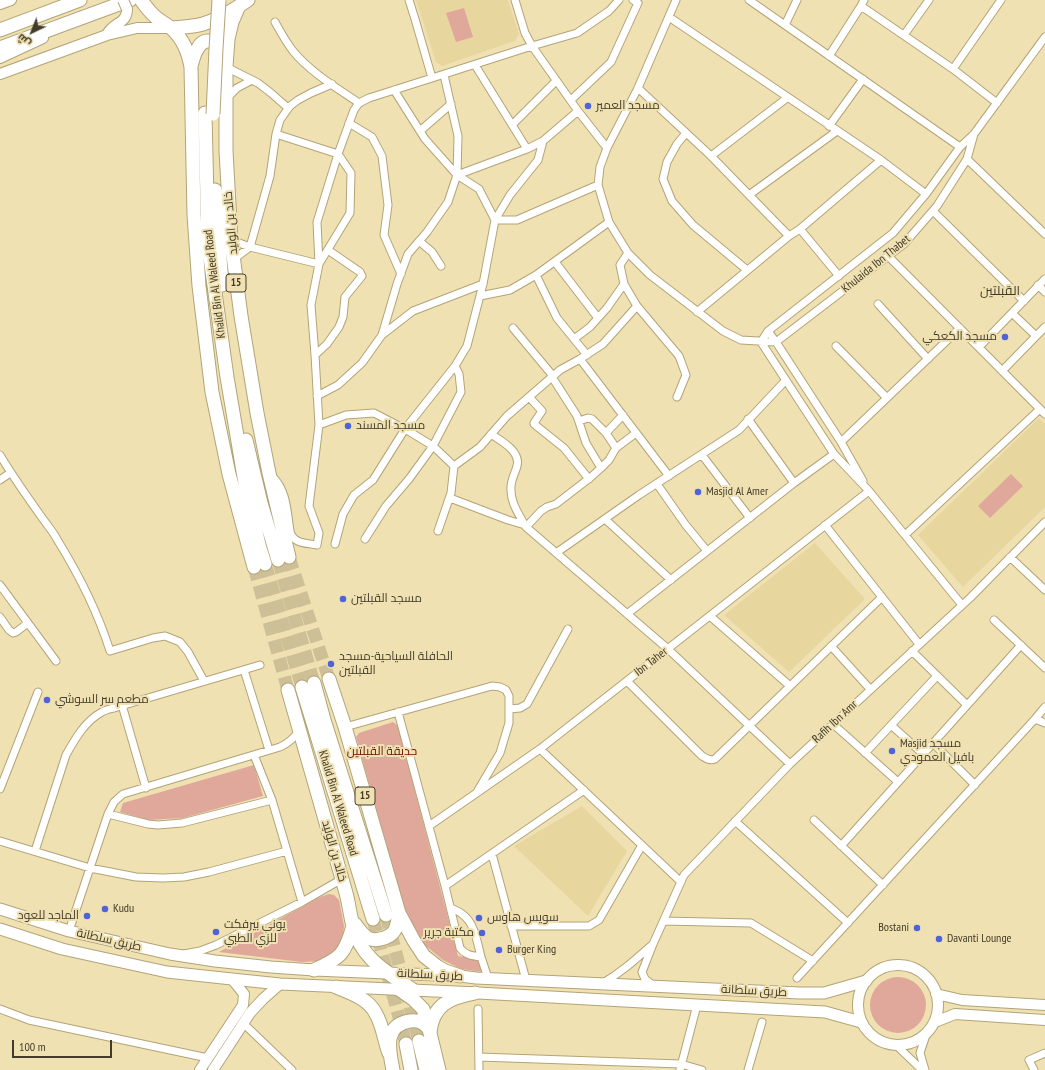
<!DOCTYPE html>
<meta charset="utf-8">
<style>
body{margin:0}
#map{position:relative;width:1045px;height:1070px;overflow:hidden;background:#f0e1b2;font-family:"PT Sans Narrow",Cairo,sans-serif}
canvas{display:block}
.north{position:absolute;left:12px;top:12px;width:40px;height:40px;-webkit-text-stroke:3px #f0e1b2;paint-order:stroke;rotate:223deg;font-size:11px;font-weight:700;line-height:16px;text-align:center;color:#433c29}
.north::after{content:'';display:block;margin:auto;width:14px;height:18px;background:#433c29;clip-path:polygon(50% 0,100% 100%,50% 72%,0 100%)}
.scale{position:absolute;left:12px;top:1040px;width:100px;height:18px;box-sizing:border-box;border:2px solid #433c29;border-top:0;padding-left:5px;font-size:12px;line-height:14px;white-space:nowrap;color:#433c29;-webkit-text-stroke:3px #f0e1b2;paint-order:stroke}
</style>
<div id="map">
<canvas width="1045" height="1070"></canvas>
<div class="north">ش</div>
<div class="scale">100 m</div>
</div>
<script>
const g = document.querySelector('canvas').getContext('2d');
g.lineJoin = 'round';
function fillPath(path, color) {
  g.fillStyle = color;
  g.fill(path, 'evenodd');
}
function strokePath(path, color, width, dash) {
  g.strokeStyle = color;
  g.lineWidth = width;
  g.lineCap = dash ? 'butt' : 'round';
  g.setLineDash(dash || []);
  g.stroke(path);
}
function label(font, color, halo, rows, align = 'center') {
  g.font = font + ' "PT Sans Narrow",Cairo,sans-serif';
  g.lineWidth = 4;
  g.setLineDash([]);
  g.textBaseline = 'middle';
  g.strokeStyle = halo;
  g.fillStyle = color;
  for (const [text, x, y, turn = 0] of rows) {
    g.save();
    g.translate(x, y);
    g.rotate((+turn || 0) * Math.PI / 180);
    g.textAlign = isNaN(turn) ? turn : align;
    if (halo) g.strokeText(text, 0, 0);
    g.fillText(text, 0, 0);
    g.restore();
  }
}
fillPath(new Path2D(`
 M416,0H508L519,34L515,41L442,66L436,62Z
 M1039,418L1045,424V507L963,587L918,535Z
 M815,543L865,599L789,672L724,615Z
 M582,806L627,851L588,916L514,846Z`), '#e8d69f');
fillPath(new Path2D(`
 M464,8L473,37L456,42L446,13Z
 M1011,474L1023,486L990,518L978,506Z
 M393,722L398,726L458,956L478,960L483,972L461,969L443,960L426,946L419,938L407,918L356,737L359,733Z
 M254,765L263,796L183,818L148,820L120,812L123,803Z
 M329,894L334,895L339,900L344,926L343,940L339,948L322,961L302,962L219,952L320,897Z
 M870 1005a28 28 0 1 1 56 0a28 28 0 1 1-56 0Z`), '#e0a79b');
strokePath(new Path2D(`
 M289,557L329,679
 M278,560L314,683
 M265,564L302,687
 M254,567L288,690
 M386,915L419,1041
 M373,919L406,1044`), '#cdc097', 13, [13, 6]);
const street = new Path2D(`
 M515,0L525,33L532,46L578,111L607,148
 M676,0L638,88L607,148L600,167L598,185L609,222L628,253L650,275L723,331L741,340L776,342L904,244L937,206L967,159L974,134
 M749,0L960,147
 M861,6L953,69L997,103
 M669,17L881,160L926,194
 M275,22C280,31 286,42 293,51C310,72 337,88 359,103
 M785,25L797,0
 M904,35L929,0
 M829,56L861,6L864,0
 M475,65L527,149
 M226,67L258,83L271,93L288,108
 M953,69L1001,0
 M432,78L532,46L577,33L609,11L619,0
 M638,88L711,156L789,236
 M226,99L237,88L252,80
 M571,100L611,62L638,3L633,0
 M349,123L372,137L382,156L388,205L384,235L401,274
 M512,125L556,81
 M829,126L863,79
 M420,131L451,104
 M686,133L677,144L667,162L663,179L672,201L693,225L747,270
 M711,156L787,98
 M967,159L1045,234
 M457,175L527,149L543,141L578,111
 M749,195L837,131
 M933,211L1024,301
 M495,220H517L598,185
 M495,220L510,195L538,160L543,141
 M800,229L839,276
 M231,240L250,247L319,264L350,213L351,173L338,154L276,134
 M419,241L432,252L441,266
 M628,253L620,265L624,284L637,306L679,356L686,375L677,397
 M889,257L1045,414
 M234,259L250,247L270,176L276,134L280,120L290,106L298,100L311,93L332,84
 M555,262L598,318
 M536,275L557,318L587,355
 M1038,285L1045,292
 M480,296L510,290L536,275L609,222
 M878,304L928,359
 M697,312L789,236L800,229L881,160
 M1012,313L1036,336
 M513,328L553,376
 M768,331L776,342L841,442L863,481
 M382,335L413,311L483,284
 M574,339L590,327L607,308L624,284
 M836,346L887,398
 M979,347L1045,279
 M315,355L327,344L339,327L343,317L345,297L362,276L360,272L328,250
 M580,359L669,476
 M1002,371L1045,327
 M317,396L338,385L362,363L382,335L397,284L408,254L427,232L448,202L457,175L458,136L444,75
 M529,397L542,411L534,423V424L564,448L589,479
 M748,419L794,483
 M579,421L588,418L592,419L606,433L616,448
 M319,425L346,415L374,413L405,429L433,446L454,466
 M606,433L623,415
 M491,434C501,441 521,451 517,466C515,474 510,481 511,490C511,503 519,515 526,527L668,649L790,764
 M841,442L960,328
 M0,455C13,477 28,498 43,519C48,526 54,533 58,541C79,575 98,613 110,651L153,638L165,636L180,642L188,652L204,681
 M702,455L750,518
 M601,468L609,460L616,448L636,433
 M272,476C287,490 287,512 290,531C293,544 306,543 317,545L319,533L309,506L319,425L315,355L311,305L319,264L317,222L338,154L354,110L359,103L369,98L432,78L415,19L409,0
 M0,480L10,473
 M657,484L685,524L707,551
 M450,498L508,520L525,525
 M605,519L671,580
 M825,525L919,644
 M526,527L541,511L547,507L556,504L591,477L601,468L586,443L577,416L552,377
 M438,531L451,493L454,466L480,447L507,416L560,370L580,359L603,344L637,306
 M905,535L1040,409
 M365,539L386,506L409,479L433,446L461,392L459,374L455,366
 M335,544L343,514L354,495L373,480L405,429L455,366L467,346L483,284L495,220L479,189L457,175L425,139L394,90
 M556,553L639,495L739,430L786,380
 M1010,557L1045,590
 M0,585L56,661
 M962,605L869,491L834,454L761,342L768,331L893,233L926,194L960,147L974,134L1045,37
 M627,614L794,483L834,454
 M710,616L790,686
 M0,617L9,630L13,633L16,632L28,623
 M994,620L1045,668
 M831,646L870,689
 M912,651L967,705
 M244,670L269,750
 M627,681L702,756C707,759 710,761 715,759L882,597
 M122,705L146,788
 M509,709L520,708L527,704L568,629
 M398,712L445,886L460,948C465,955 472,956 481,957L488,978
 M1035,719L1045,723
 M833,724L898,782
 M891,725L923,754
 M345,727L492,686L500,687L506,690L509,696V723L500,753L477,792
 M933,743L975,785
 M540,749L681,882
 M865,753L937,676
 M254,755L272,800L302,902
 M0,789L38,692
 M108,814L148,824L158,825L182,823L272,800
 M814,820L883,885
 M735,821L848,923
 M429,826L540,749L869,491
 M0,841L90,868L136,877L163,878L184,877L209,872L287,851
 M841,846L1021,645
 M35,851L66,755C75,739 85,721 102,712C105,710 110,709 114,708L260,665
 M492,854L526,980
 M445,886L584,790
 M451,908C454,910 459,911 462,914C475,923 477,942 481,957
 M664,921L751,923L813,961
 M511,926H589L599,920L642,845
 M69,931L108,814L114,802L123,794L280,747C289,743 294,738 299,731
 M184,954L200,951L216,945L302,902L342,879
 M797,978L1035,719L1045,707
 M603,983C622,972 636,959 653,944
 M654,986L645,979L642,972L653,944L684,875L790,764L970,598L1045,522
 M0,1009L29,1020L208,1058
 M478,1009L479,1070
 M243,1023L292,1070
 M897,1046L920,1068L921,1070
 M479,1057L681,1064L702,1070
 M680,1070L697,1005
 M748,1070L762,1022
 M925,1070L920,1053L926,1035
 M1034,1070L1029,1060L1045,1053`);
const secondary = new Path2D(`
 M0,4L11,0
 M107,35C112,22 127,25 127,9
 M0,58L43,38
 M0,74L107,35L137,28H171
 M858 1005a40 40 0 1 1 80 0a40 40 0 1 1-80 0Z
 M936,994L962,1000L1045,1005
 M935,1022L955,1014L1045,1020
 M200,1070L243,1005L244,994L232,979
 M213,1070L250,1013L263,999L280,984`);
const primary = new Path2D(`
 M0,909L69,931L170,954L215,961L271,967L314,970L460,976L476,978L800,993H824L866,981
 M0,929L62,949L167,972L232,979L280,984L478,993L825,1012L861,1022`);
const highway = new Path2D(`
 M141,0C146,7 151,14 158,19C162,22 167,25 171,28C183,39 188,51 191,67L194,215L199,286L212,392L229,474L254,567
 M239,6L232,22L228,39L226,67V151L231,240L241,316L257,413L269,473L289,557
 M171,28C182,27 192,27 203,24C219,19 234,10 248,0
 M0,30L80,0
 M0,48L130,0
 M191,66C193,60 194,53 198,48C205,35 217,42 223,52
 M205,113L208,243L227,377L245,483L259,545L265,564
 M215,190L222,285
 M246,440L261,503L278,560
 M329,679L345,727L399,913L414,941L424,956L438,967L445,971L460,976
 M314,683L324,720L386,915
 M302,687L373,919
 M288,690L346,893C349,904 350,915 353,926C361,959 387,972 413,990
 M355,924C359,929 362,935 368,938C372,940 376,940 380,939C396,936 397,927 399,913
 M314,970C341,958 345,954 353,926
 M336,987C351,993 369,999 376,1014C383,1026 384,1040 389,1053
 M400,990L413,999L423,1009L429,1029L439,1070
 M430,1032C433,1004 450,998 475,993
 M419,1041L426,1070
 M406,1044L411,1070
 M393,1070C389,1050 383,1025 410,1021C419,1020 423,1022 429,1029`);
strokePath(street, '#b3a477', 9);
strokePath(secondary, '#b3a477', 12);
strokePath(primary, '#b3a477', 13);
strokePath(highway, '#b3a477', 15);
strokePath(street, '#fff', 7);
strokePath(secondary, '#fff', 10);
strokePath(primary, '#fff', 11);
strokePath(highway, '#fff', 13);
const secondaryBridge = new Path2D(`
 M123,0L127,9`);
const highwayBridge = new Path2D(`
 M213,114L216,49L219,0`);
strokePath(secondaryBridge, '#b3a477', 12, []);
strokePath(highwayBridge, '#b3a477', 15, []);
strokePath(secondaryBridge, '#fff', 10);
strokePath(highwayBridge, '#fff', 13);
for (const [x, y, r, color] of [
 [588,106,4,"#4f63d8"],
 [1005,337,4,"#4f63d8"],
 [348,426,4,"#4f63d8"],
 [698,492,4,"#4f63d8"],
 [343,599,4,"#4f63d8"],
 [331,664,4,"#4f63d8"],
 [47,700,4,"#4f63d8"],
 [892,751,4,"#4f63d8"],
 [105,909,4,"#4f63d8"],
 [87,916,4,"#4f63d8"],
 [479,918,4,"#4f63d8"],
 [917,928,4,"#4f63d8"],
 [216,932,4,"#4f63d8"],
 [482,933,4,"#4f63d8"],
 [939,939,4,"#4f63d8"],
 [499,950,4,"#4f63d8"]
]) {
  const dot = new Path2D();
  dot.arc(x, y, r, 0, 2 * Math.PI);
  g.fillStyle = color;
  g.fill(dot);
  strokePath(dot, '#f0e1b2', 1.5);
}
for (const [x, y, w] of [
 [236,283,20],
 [365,796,20]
]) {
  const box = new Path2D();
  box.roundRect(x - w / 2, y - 9, w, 18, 3);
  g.fillStyle = '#f0e1b2';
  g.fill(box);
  strokePath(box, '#433c29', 1);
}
label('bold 11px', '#433c29', null, [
 ["15",236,283],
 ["15",365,796]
]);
label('12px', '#433c29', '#f0e1b2', [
 ["مسجد العمير",596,106],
 ["مسجد الكعكي",997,337,"right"],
 ["مسجد المسند",356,426],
 ["Masjid Al Amer",706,492],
 ["مسجد القبلتين",351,599],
 ["الحافلة السياحية-مسجد",339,657],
 ["القبلتين",339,671],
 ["مطعم سر السوشي",55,700],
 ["Masjid مسجد",900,744],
 ["بافيل العمودي",900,758],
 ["Kudu",113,909],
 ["الماجد للعود",79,916,"right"],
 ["سويس هاوس",487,918],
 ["يوني بيرفكت",224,925],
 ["للزي الطبي",224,939],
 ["Bostani",909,928,"right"],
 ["مكتبة جرير",474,933,"right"],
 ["Davanti Lounge",947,939],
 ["Burger King",507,950]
], 'left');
label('12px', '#433c29', '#f0e1b2', [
 ["خالد بن الوليد",231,223,-95],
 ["Khulaida Ibn Thabet",876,264,-39],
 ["Khalid Bin Al Waleed Road",215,284,-97],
 ["Ibn Taher",651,662,-38],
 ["Rafih Ibn Amr",835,722,-43],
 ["Khalid Bin Al Waleed Road",338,803,73],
 ["خالد بن الوليد",334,851,74],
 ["طريق سلطانة",109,940,13],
 ["طريق سلطانة",430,975,3],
 ["طريق سلطانة",754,991,3]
]);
label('12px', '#651407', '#f0e1b2', [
 ["حدیقة القبلتین",382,752]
]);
label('13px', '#433c29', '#f0e1b2', [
 ["القبلتين",1000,291]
]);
</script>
